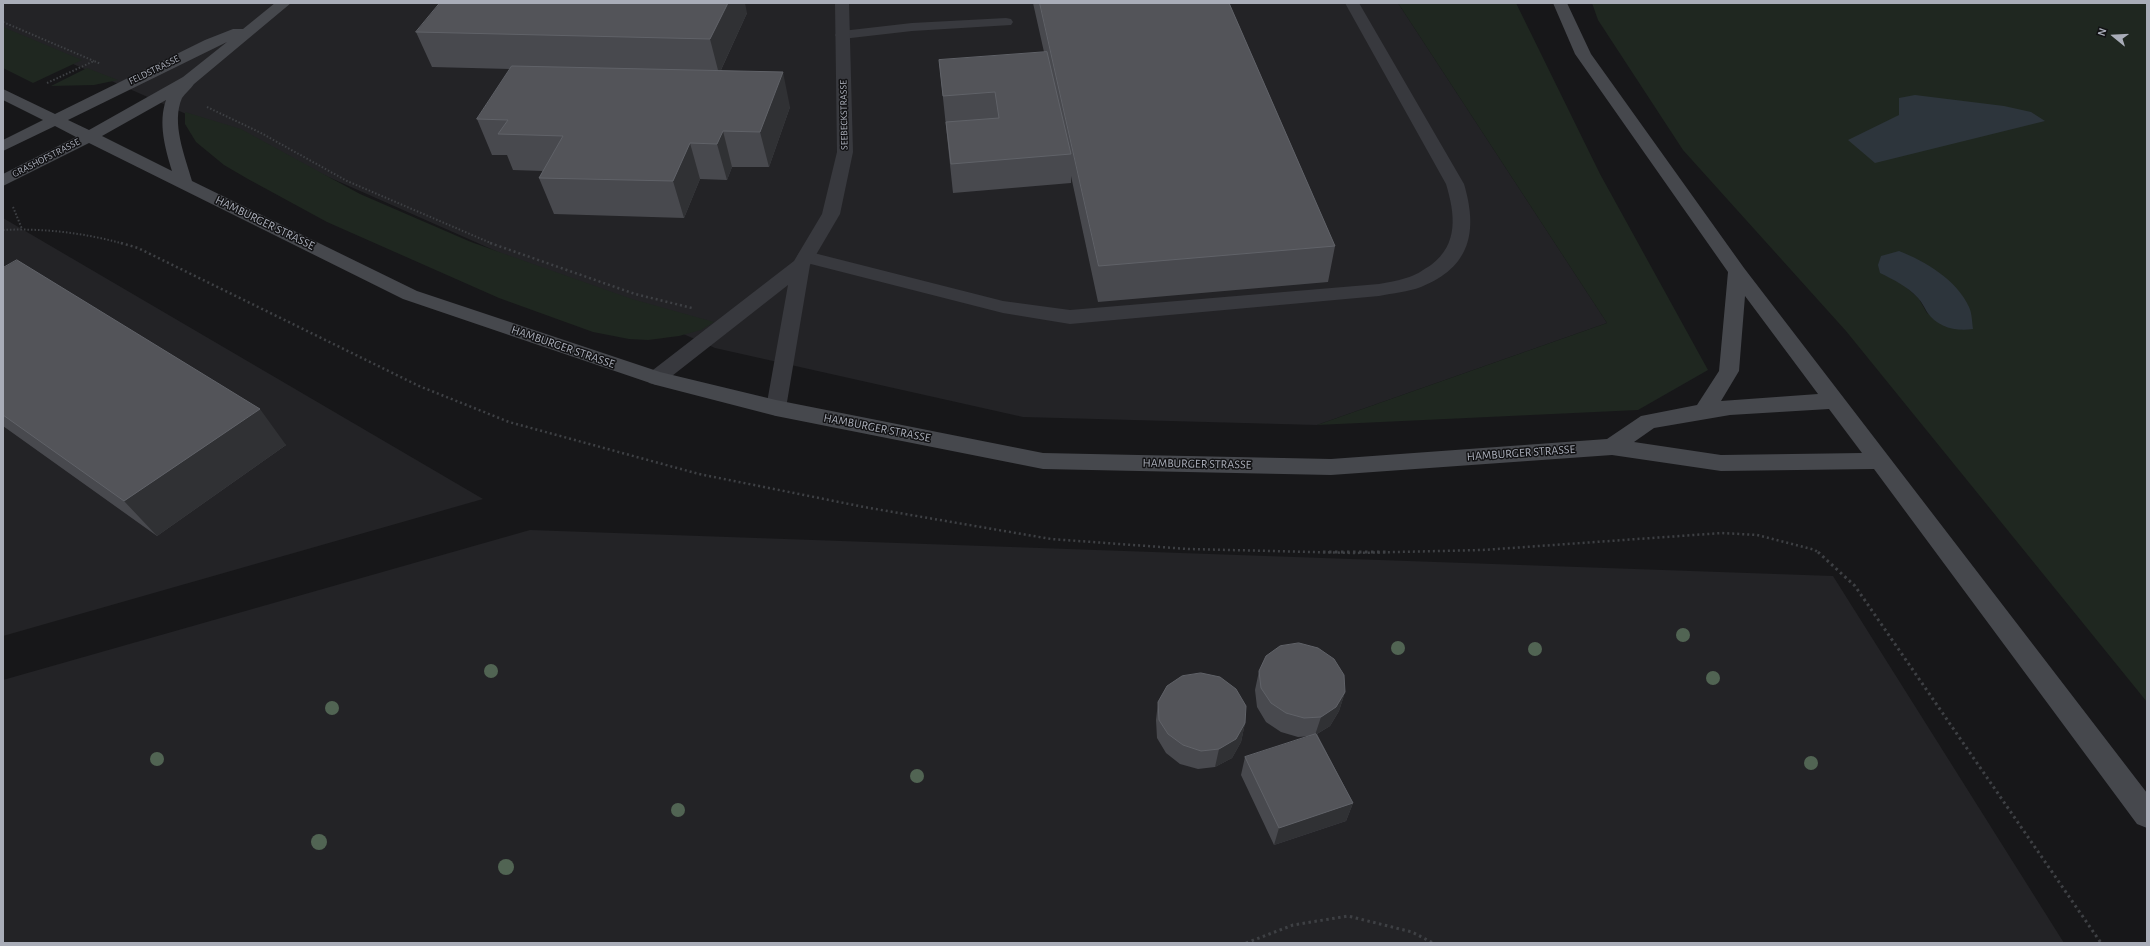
<!DOCTYPE html>
<style>
body{margin:0}
#map{position:relative;width:2150px;height:946px;overflow:hidden;background:#171719;font-family:"Alegreya Sans",sans-serif}
canvas{display:block}
.frame{position:absolute;inset:0;border:4px solid #a9adb8;pointer-events:none}
.north{position:absolute;left:2094px;top:16px;width:40px;height:40px;-webkit-text-stroke:3px #121214;paint-order:stroke;rotate:288deg;font-size:11px;font-weight:700;line-height:16px;text-align:center;color:#a9adb8}
.north::after{content:'';display:block;margin:auto;width:14px;height:18px;background:#a9adb8;clip-path:polygon(50% 0,100% 100%,50% 72%,0 100%)}
</style>
<div id="map">
<canvas width="2150" height="946"></canvas>
<div class="frame"></div>
<div class="north">N</div>
</div>
<script>
const g = document.querySelector('canvas').getContext('2d');
g.lineJoin = 'round';
function fillPath(path, color) {
  g.fillStyle = color;
  g.fill(path, 'evenodd');
}
function strokePath(path, color, width, dash) {
  g.strokeStyle = color;
  g.lineWidth = width;
  g.lineCap = dash ? 'butt' : 'round';
  g.setLineDash(dash || []);
  g.stroke(path);
}
function label(font, color, halo, rows, align = 'center') {
  g.font = font + ' "Alegreya Sans",sans-serif';
  g.lineWidth = 3;
  g.setLineDash([]);
  g.textBaseline = 'middle';
  g.strokeStyle = halo;
  g.fillStyle = color;
  for (const [text, x, y, turn = 0] of rows) {
    g.save();
    g.translate(x, y);
    g.rotate((+turn || 0) * Math.PI / 180);
    g.textAlign = isNaN(turn) ? turn : align;
    if (halo) g.strokeText(text, 0, 0);
    g.fillText(text, 0, 0);
    g.restore();
  }
}
fillPath(new Path2D(`
 M3,3H1398L1607,323L1317,425L1023,417L715,348L3,33Z
 M3,218L483,499L3,636Z
 M530,530L1833,576L2064,943H3V680Z`), '#232326');
fillPath(new Path2D(`
 M1398,3H1516L1600,174L1708,370L1638,410L1317,425L1607,323Z
 M1592,3H2147V702L1846,331L1683,150L1598,20ZM1903,284L1963,330L1927,313L1919,299Z
 M3,27L82,60L33,83L3,68Z
 M87,68L118,80L94,85L51,86Z
 M185,112L241,129L360,194L471,242L632,299L714,322L701,330L679,336L648,340L629,339L593,332L499,298L327,222L248,179L224,165L196,142L185,124Z`), '#1f2720');
fillPath(new Path2D(`
 M1915,95L2004,106L2031,112L2045,121L1875,163L1848,140L1899,115V98Z
 M1899,251C1925,261 1957,280 1969,307C1972,313 1972,322 1973,329C1956,332 1937,327 1927,312C1924,307 1922,302 1918,298C1907,286 1894,280 1880,273L1878,265L1881,256Z`), '#2d353c');
strokePath(new Path2D(`
 M3,22L94,61
 M47,83L94,61L101,64
 M207,107L261,133L347,181L493,244
 M13,207L22,229
 M3,230C43,228 86,233 124,244`), '#3e4044', 2, [1.5, 2]);
strokePath(new Path2D(`
 M121,243L138,248L419,386L509,422L699,474L864,507L1051,539L1188,549L1354,553L1483,550L1722,533L1757,535L1815,550L1819,553
 M490,243L635,294L692,308`), '#3e4044', 2.5, [2, 3]);
strokePath(new Path2D(`
 M1323,552H1386
 M1818,552L1855,586L2101,943
 M1246,943L1293,925L1348,916L1412,932L1433,943`), '#3e4044', 3, [2.5, 3.5]);
fillPath(new Path2D(`
 M1345,3H1359L1464,184C1478,231 1471,267 1421,287C1408,292 1393,293 1379,296L1070,324L1003,313L799,261L797,257L799,253L806,251L1003,301L1070,310L1379,284C1388,282 1397,281 1406,278C1415,276 1423,270 1431,265C1459,244 1455,214 1446,184Z
 M1006,18L1011,19L1013,22L1011,25L912,31L842,39L837,38L835,35L837,32L842,31L912,23Z`), '#38393e');
fillPath(new Path2D(`
 M835,3H849L853,152L840,214L810,265L786,408L783,413L776,416L769,413L766,408L788,285L663,383L656,385L649,383L646,378L649,373L794,261L822,214L837,152Z`), '#38393e');
fillPath(new Path2D(`
 M275,3H291L194,84C191,89 185,93 182,98C171,123 185,156 192,181L417,291L660,372L776,400L1043,453L1331,459L1607,439L1641,416L1697,405L1719,371L1728,272L1575,54L1553,3H1567L1591,54L1744,268L2147,793V828L2137,824L1874,469L1721,471L1612,455L1331,475L1043,469L776,416L656,385L403,299L89,143L3,186V174L76,137L55,126L3,151V140L43,120L3,100V89L55,114L205,40L233,29H243ZM227,42L183,77L89,130L68,120ZM166,100C158,123 165,148 172,171L102,136ZM1745,296L1818,394L1721,401L1739,371ZM1829,409L1862,453L1721,455L1634,442L1654,428L1730,415Z`), '#46484d');
g.fillStyle = '#516453';
for (const [x, y, r] of [
 [1683,635,7],
 [1398,648,7],
 [1535,649,7],
 [491,671,7],
 [1713,678,7],
 [332,708,7],
 [157,759,7],
 [1811,763,7],
 [917,776,7],
 [678,810,7],
 [319,842,8],
 [506,867,8]
]) {
  g.beginPath();
  g.arc(x, y, r, 0, 2 * Math.PI);
  g.fill();
}
fillPath(new Path2D(`
 M1033,3H1229L1335,246L1328,282L1098,302L1071,176V183L953,193L939,60L1044,52Z
 M747,13L721,70L790,107L769,167H732L727,180L700,179L684,218L554,214L539,178L543,171L513,170L507,155H492L477,119L510,69L432,67L416,32Z
 M3,268L286,445L157,536L3,426Z
 M1259,671L1345,692L1339,711L1330,726L1317,734L1353,803L1346,821L1274,845L1241,775L1245,757L1311,736L1298,737L1281,732L1266,722L1257,707L1255,690Z
 M1158,702L1245,723L1241,742L1232,758L1215,767L1198,769L1180,764L1166,753L1157,738L1156,720Z`), '#48494e');
fillPath(new Path2D(`
 M728,3H745L747,13L719,74L710,39Z
 M783,72L790,107L769,167L760,132Z
 M723,131L732,167L727,180L717,144Z
 M690,143L700,179L684,218L673,181Z
 M260,409L286,445L157,536L124,501Z
 M1345,692L1339,711L1330,726L1315,735L1321,717Z
 M1245,723L1241,742L1232,758L1215,767L1219,749Z
 M1353,803L1346,821L1274,845L1279,828Z`), '#303134');
const building = new Path2D(`
 M440,3H728L710,39L416,32Z
 M1040,3H1229L1335,246L1099,266Z
 M1047,52L1071,154L951,164L946,122L999,118L995,92L943,96L939,60Z
 M512,66L783,72L760,132L723,131L717,144L690,143L673,181L539,178L563,136L498,134L508,120L477,119Z
 M17,260L260,409L124,501L3,415V268Z
 M1299,643L1318,648L1334,659L1344,675L1345,692L1336,707L1321,717L1304,718L1286,713L1271,703L1261,688L1259,671L1266,656L1280,646Z
 M1201,673L1220,677L1236,689L1246,706L1245,723L1236,739L1219,749L1201,751L1183,745L1168,734L1159,720L1158,702L1167,686L1182,676Z
 M1316,734L1353,803L1279,828L1245,757Z`);
fillPath(building, '#535459');
strokePath(building, '#606268', 1);
label('10px', '#a9adb8', '#121214', [
 ["FELDSTRASSE",154,70,-26],
 ["SEEBECKSTRASSE",844,115,-91],
 ["GRASHOFSTRASSE",46,158,-27]
]);
label('12px', '#a9adb8', '#121214', [
 ["HAMBURGER STRASSE",265,223,26],
 ["HAMBURGER STRASSE",563,347,19],
 ["HAMBURGER STRASSE",877,428,11],
 ["HAMBURGER STRASSE",1521,453,-4],
 ["HAMBURGER STRASSE",1197,464,1]
]);
</script>
